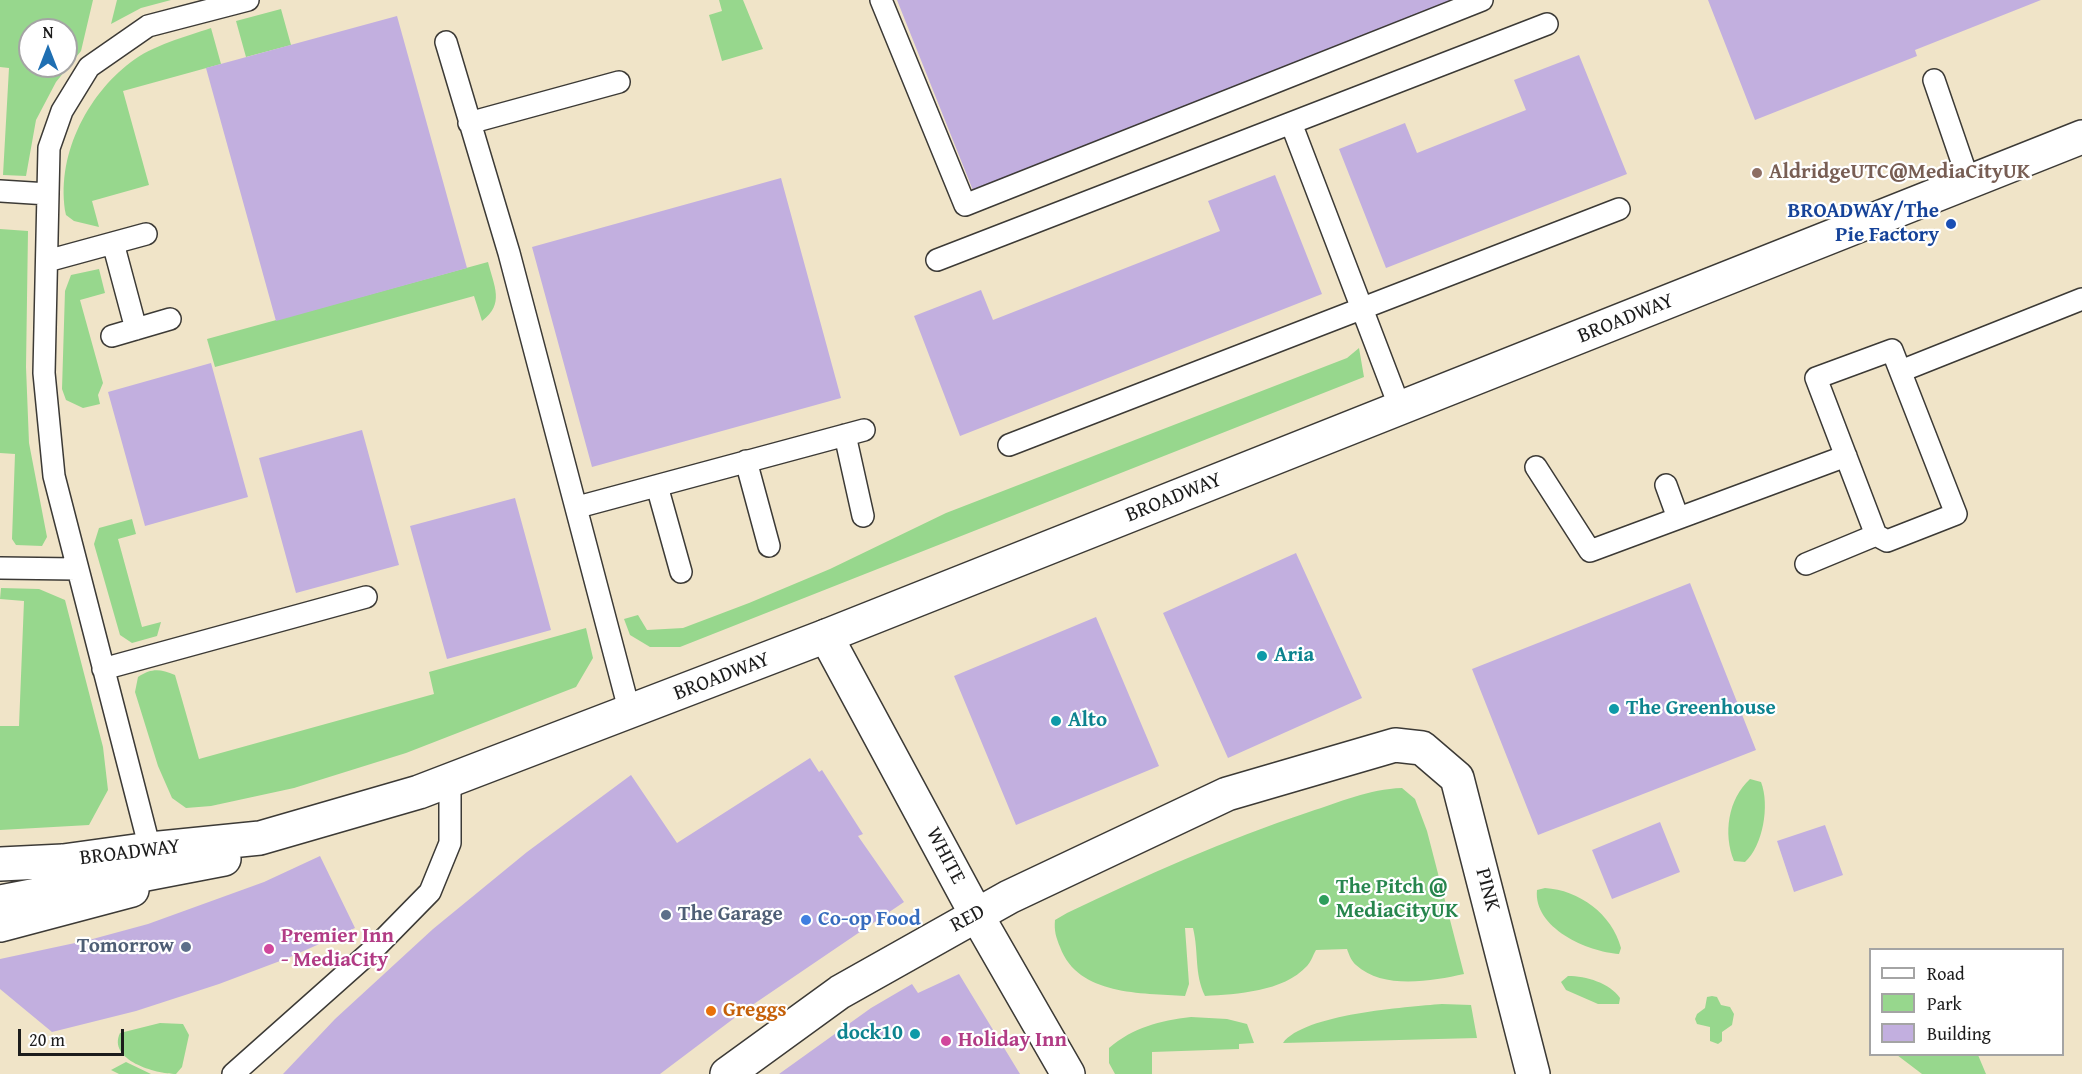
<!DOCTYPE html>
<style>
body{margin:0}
#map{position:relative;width:2082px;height:1074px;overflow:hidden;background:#f0e4c8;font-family:"Gentium Book Plus",serif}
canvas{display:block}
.legend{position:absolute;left:1869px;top:948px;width:195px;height:108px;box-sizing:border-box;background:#fff;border:2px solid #a4a4a4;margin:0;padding:8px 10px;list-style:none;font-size:18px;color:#1c1c1c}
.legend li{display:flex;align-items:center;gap:12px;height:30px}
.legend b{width:30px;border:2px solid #a4a4a4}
.north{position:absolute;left:18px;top:18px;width:60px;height:60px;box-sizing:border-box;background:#fff;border:2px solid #a4a4a4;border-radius:50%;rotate:0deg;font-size:16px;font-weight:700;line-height:24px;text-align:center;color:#1c1c1c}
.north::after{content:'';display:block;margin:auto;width:21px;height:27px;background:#1f6fb2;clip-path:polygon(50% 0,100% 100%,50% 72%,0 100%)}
.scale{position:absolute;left:18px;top:1029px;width:106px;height:27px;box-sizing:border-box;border:3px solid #1c1c1c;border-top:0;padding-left:8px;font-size:18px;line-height:21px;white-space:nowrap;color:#1c1c1c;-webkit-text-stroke:4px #fff;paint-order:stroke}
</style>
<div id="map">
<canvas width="2082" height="1074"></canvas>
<ul class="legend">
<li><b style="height:8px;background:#fff"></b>Road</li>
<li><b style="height:16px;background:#97d78d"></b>Park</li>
<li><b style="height:16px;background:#c2afdf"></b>Building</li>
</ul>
<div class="north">N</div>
<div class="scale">20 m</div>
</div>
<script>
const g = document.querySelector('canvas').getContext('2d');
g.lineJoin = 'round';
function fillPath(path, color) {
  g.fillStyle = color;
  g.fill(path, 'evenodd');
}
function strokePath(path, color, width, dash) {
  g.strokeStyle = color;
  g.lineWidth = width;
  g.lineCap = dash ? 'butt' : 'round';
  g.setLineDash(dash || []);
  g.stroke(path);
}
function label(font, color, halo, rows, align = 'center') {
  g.font = font + ' "Gentium Book Plus",serif';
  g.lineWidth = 4.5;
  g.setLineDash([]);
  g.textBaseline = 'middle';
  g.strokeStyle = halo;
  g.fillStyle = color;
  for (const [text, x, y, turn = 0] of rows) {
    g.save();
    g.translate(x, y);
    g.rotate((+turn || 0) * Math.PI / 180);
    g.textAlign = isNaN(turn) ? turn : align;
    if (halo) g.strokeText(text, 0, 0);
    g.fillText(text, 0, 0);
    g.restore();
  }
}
fillPath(new Path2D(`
 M0,0H93L81,51L56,82L36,120L26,176L3,175L9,68L0,67ZM30,30H66V66H30Z
 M117,0H171L141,8L111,24Z
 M719,0H743L763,49L722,61L709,15L722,11Z
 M281,9L291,45L246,57L236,21Z
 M211,28L221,64L123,91L149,185L92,201L99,227L74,221L66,215C55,158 86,96 131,62C153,45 185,37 211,28Z
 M0,229L28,231L26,367L29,443L47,537L42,546L16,545L12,539L15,454L0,453Z
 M488,262C494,286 505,304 482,321L474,296L215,367L207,339Z
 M99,269L105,293L80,300L103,383L98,395L100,404L83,408L66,400L62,389L65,291L71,275Z
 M1359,348L1364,377L680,647H650L630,635L624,619L638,615L647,630L683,628L749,603L830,569L946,513L1347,358Z
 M132,519L136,534L118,539L142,627L161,622L157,636L132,643L120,635L94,544L99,528Z
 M1,588L39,589L65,600L103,747L108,790L89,825L0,830V726H19L24,601L0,599Z
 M586,628L593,658L576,687L406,753L294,788L211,806L186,808L172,798L158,766L135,692L138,677C152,668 160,669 175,675L199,759L434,694L429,672Z
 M1750,779L1761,782C1770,805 1763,846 1745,862L1734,861C1723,834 1728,799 1750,779Z
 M1402,788L1415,799L1427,831L1464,974C1432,981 1383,990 1356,965C1352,962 1349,955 1347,949L1316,950C1313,955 1311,962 1307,966C1283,992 1237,994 1205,996C1194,973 1199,953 1193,928H1185L1189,984L1185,996C1142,993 1078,996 1060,947C1056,937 1054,931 1055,920L1067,913C1146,875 1225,840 1309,812C1340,802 1369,789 1402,788Z
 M1545,888C1579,890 1612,914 1621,948L1619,954C1588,952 1533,928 1537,890Z
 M1568,976C1586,976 1610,983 1620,998L1619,1004H1598L1566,990L1561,982Z
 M1712,996L1717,997L1721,1005L1730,1007L1734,1014L1732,1025L1722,1032V1041L1718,1044L1710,1041V1027L1697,1024L1695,1019L1697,1014L1705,1008L1707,997Z
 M1442,1004L1471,1005L1477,1038L1283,1043C1304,1014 1406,1007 1442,1004Z
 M1191,1017L1227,1019L1247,1024L1254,1043L1239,1044V1049L1152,1052V1074H1115L1109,1063V1048C1134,1027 1159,1021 1191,1017Z
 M160,1023L183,1024L189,1035L182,1067L176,1074C156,1074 107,1060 120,1033Z
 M1897,1055H1978L1986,1074H1922Z
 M126,1062L151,1074H119L111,1070Z`), '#97d78d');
fillPath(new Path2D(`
 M897,0H1465L974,193Z
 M1708,0H2041L1915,50L1917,56L1755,120Z
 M397,16L467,268L276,321L206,68Z
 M1579,55L1627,174L1386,268L1339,149L1405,123L1417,153L1526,110L1514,80Z
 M1275,175L1322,294L960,436L914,316L981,290L993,320L1220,231L1208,201Z
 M781,178L841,398L592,467L532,247Z
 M211,363L248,497L145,526L108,392Z
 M362,430L399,565L296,593L259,458Z
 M515,498L551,630L447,659L410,526Z
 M1296,553L1362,698L1228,758L1163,613Z
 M1690,583L1756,750L1538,835L1472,669Z
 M1096,617L1159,766L1016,825L954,676Z
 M810,758L819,772L822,770L863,834L858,836L904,902L745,1010L660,1074H283L335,1019L433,929L527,852L631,775L677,843Z
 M1660,822L1680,872L1612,899L1592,850Z
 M1825,825L1843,875L1794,892L1777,841Z
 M320,856L355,928L288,958L219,984L136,1011L52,1032L0,989V959L89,940L148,924L264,882Z
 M959,974L1020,1074H779L871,1008L912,984L918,993Z`), '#c2afdf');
const service = new Path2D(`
 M881,0L965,205L1482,0
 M446,42L509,253L630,713
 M1934,80L1969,182
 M469,123L619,82
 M1291,123L1400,408
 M0,191L48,194
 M113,243L136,329
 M937,260L1547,24
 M47,261L146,234
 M112,336L170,319
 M1892,350L1956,514L1887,541L1876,535L1816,378Z
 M1901,371L2082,299
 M845,435L863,516
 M1009,445L1619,209
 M746,461L769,546
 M1536,467L1590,551L1846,456
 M1666,485L1678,518
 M657,486L681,572
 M578,507L864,430
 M1806,564L1876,535
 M0,568L76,569
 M103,669L366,597
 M150,849L54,476L44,373L49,148L62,111L89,67L148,26L248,0
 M233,1074L377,946L430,892L450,843V780`);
const minor = new Path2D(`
 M826,636L976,914L1068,1074
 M0,925L132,890
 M727,1074L840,992L1009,897L1227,794L1395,745L1422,748L1457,778L1533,1074`);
const tertiary = new Path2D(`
 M0,864L63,861L150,849L260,838L419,792L826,636L2082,137
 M0,902L224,859`);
strokePath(service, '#3c3a36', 24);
strokePath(minor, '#3c3a36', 36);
strokePath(tertiary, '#3c3a36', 36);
strokePath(service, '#fff', 21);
strokePath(minor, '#fff', 33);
strokePath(tertiary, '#fff', 33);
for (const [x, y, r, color] of [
 [1757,173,6,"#8d6e63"],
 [1951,224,6,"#1a4fb4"],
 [1262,656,6,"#0f9aa8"],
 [1614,709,6,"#0f9aa8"],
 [1056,721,6,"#0f9aa8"],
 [1324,900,6,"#2e9e5b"],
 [666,915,6,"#5c6f8a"],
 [806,920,6,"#3f7fe0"],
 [186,947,6,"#5c6f8a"],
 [269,949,6,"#d1479c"],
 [711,1011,6,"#e8710a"],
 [915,1034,6,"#0f9aa8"],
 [946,1041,6,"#d1479c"]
]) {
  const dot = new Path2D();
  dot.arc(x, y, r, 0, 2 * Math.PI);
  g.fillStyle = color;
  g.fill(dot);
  strokePath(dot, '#fff', 2);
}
label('bold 21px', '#785e54', '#fff', [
 ["AldridgeUTC@MediaCityUK",1769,173]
], 'left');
label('bold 21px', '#164399', '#fff', [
 ["BROADWAY/The",1939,212],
 ["Pie Factory",1939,236]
], 'right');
label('21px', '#1c1c1c', '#fff', [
 ["BROADWAY",1626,319,-22],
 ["BROADWAY",1174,498,-22],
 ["BROADWAY",722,677,-21],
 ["BROADWAY",130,853,-7],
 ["WHITE",945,856,62],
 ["PINK",1487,890,75],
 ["RED",968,919,-28]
]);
label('bold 21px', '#0d838f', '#fff', [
 ["Aria",1274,656],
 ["The Greenhouse",1626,709],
 ["Alto",1068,721],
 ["dock10",903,1034,"right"]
], 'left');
label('bold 21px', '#27864d', '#fff', [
 ["The Pitch @",1336,888],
 ["MediaCityUK",1336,912]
], 'left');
label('bold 21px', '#4e5e75', '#fff', [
 ["The Garage",678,915],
 ["Tomorrow",174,947,"right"]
], 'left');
label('bold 21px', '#366cbe', '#fff', [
 ["Co-op Food",818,920]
], 'left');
label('bold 21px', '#b23c85', '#fff', [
 ["Premier Inn",281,937],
 ["- MediaCity",281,961],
 ["Holiday Inn",958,1041]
], 'left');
label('bold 21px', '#c56008', '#fff', [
 ["Greggs",723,1011]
], 'left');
</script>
